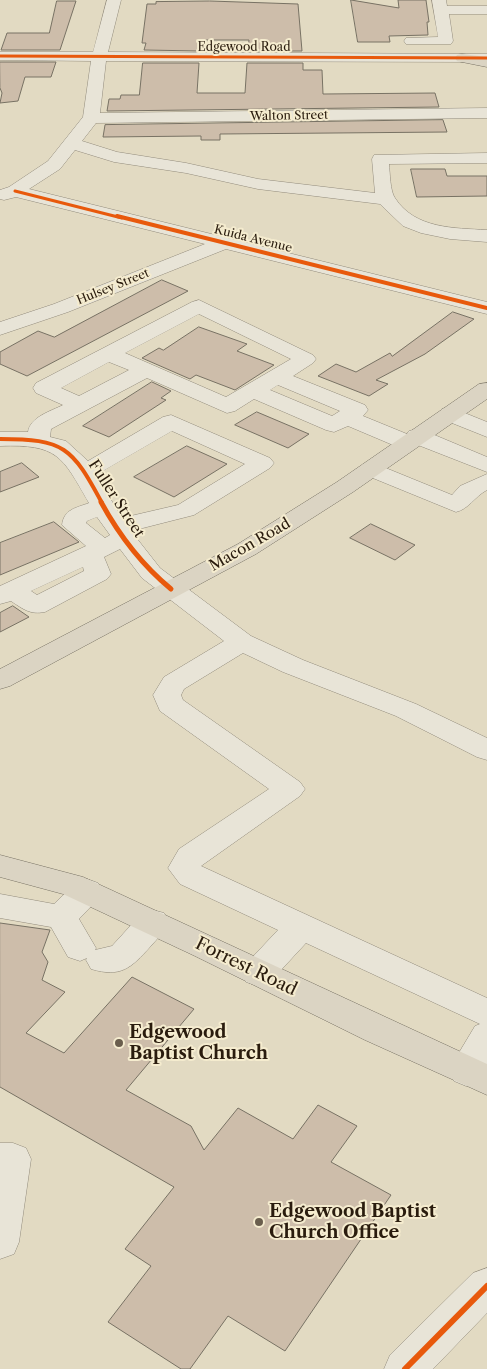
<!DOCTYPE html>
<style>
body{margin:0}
canvas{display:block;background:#e2dac2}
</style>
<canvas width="487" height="1369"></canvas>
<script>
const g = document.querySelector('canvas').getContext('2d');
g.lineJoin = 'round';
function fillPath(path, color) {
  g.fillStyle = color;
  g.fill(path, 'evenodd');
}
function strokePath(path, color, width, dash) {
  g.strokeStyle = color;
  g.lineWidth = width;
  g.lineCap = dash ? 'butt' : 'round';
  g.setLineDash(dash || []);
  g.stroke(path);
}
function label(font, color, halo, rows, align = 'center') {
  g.font = font + ' "Libre Caslon Text",serif';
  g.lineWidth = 4;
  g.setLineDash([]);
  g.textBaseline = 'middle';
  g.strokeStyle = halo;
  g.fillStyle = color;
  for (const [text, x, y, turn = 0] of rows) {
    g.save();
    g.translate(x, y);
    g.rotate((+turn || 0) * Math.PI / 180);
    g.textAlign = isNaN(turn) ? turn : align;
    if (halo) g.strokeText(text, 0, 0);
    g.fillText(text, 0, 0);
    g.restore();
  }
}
const building = new Path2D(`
 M351,0L399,8L398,0H426L429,22H427L428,35L389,36L390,42H358Z
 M57,1H76L60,50H1L7,33H49Z
 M210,1L298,4L302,51H248L249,40H200V51L144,50L146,43H142L147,4H156V2Z
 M0,62H56L51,77H25L18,101L0,103L2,93L0,88Z
 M143,63H199L197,93H245L247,63H303V70H322L323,94L435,93L439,107L107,111L109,99H120L121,95H139Z
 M443,120L447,132L220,134V140H201V136L103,137L105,125Z
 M411,169H445L447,176H487V196L417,197Z
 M162,280L188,291L27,376L0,364V352L38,331L54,337Z
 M453,312L474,319L425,354L376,380L388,384L369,396L318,376L336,364L356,372L390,353L392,356Z
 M199,327L247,344L237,351L274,365L235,390L196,375L190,379L142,358L159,348L163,350Z
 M152,382L171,391L161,398L166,400L109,437L83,426Z
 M257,412L309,434L288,448L235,425Z
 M187,446L227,464L174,497L134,477Z
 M22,463L39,477L0,492V472Z
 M54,522L79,542L0,575V543Z
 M371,524L415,545L395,560L350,538Z
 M13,606L29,617L0,632V613Z
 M0,923L50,930L42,952L48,962L42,980L65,992L26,1033L64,1053L132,977L194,1009L126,1090L191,1126L204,1150L238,1108L293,1139L318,1105L357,1126L331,1162L391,1195L285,1351L228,1316L190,1369H181L108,1322L151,1266L125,1249L174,1187L0,1087Z`);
fillPath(building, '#cdbdaa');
strokePath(building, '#787264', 1);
const minor = new Path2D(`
 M107,0H121L108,52L487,54V62L106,61L100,113L487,108V118L96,123L82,141L117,152L186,163L258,179L375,193L372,159L374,155L487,153V163L389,164C390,173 390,191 395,198C415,229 454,228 487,230V242L450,239L421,233L403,226L380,204L258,189L186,173L114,162L75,150L60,169L29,189L487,302V314L226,249L68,312L0,335V322L54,304L205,244L16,197L4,200L0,199V190L9,187L48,161L83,117L91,61L0,60V52H93Z
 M432,0H446L447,6H487V14H449L453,41L451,44H406L404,41L406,38L438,37Z
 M199,300L313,355L316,359L313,363L293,376L365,405L368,410L363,416L407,434L409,431L417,429L425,431L487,457V472L418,445L416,448L408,450L400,448L348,426L334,432L326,430L254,399L235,411L227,413L147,378L51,429L50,437L66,441L88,461L163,417L171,415L270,458L274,463L270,468L194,515L131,531L160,568L251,636L303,660L416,704L487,738V760L477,757L396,716L283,672L243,653L184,689L181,695L183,700L300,782L305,789L300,796L201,866L487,998V1067L478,1081L466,1086L454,1081L448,1071L475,1026L480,1024L306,943L270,982L258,986L246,982L241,973L246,964L278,930L180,884L168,868L179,849L269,789L160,711L153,695L164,677L224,641L142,578L120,549L104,557L111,574L107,579L45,612C30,615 23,609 11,601L0,604V586L86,546L62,525C64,509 76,508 89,503C62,456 58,444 0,446V432H28C30,417 51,411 63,405L36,393L33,388L36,383L192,302ZM199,314L291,359L226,397L125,353ZM109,362L129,370L79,396L61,388ZM278,385L340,411L332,416L270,390ZM172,431L245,464L178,505L122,518L96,475ZM97,517L110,535L105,538L86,523L87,521ZM83,567L84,571L37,595L31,591Z
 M450,407L487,422V437L442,419L439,414L442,409Z
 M371,462L452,495L460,486L487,474V490C474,497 469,509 456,512L363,474L359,469L363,464Z
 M87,879L98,883L103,891L98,899L79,919L96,948L95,950L112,946L142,913L153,910L164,913L169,922C164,932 157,939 150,947C131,968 121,978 91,969L86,960L87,958L80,961L68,957L51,927L0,918V894L54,904L76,883Z
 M0,1143H13L26,1148L31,1159L19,1242L14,1254L0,1259Z
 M487,1268V1313L433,1369H384L390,1355L473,1273Z`);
const major = new Path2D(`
 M462,54L487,57V67L457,61L455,58L457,55Z
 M487,383V399L353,492L256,554L10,686L0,689V669L238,544L337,482L479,384Z
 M0,855L83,877L487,1064V1095L365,1040L195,956L63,894L0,877Z`);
strokePath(minor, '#928b7c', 1);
strokePath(major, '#787264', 1);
fillPath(minor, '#e8e4d7');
fillPath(major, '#dbd4c3');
strokePath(new Path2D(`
 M0,56L487,58
 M15,191L122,218`), '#e8590c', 3);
strokePath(new Path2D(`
 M117,216L487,308
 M0,439C64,439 72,447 102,503`), '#e8590c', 4);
strokePath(new Path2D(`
 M101,502C119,535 142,565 171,589`), '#e8590c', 5);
strokePath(new Path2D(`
 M405,1369L487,1286`), '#e8590c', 6);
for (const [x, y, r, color] of [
 [119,1043,5,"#6a5e4d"],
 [259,1222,5,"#6a5e4d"]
]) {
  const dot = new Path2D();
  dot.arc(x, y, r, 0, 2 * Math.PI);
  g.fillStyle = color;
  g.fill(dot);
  strokePath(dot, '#f5eccf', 2);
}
label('12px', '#2a1c0e', '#f5eccf', [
 ["Edgewood Road",244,48],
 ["Walton Street",289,116,-1],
 ["Kuida Avenue",253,239,14],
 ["Hulsey Street",113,287,-22]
]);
label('15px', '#2a1c0e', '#f5eccf', [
 ["Fuller Street",116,499,57],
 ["Macon Road",250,545,-30]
]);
label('18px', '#2a1c0e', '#f5eccf', [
 ["Forrest Road",246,967,26]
]);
label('bold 18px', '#2a1c0e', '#f5eccf', [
 ["Edgewood",129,1033],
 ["Baptist Church",129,1054],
 ["Edgewood Baptist",269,1212],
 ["Church Office",269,1233]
], 'left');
</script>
